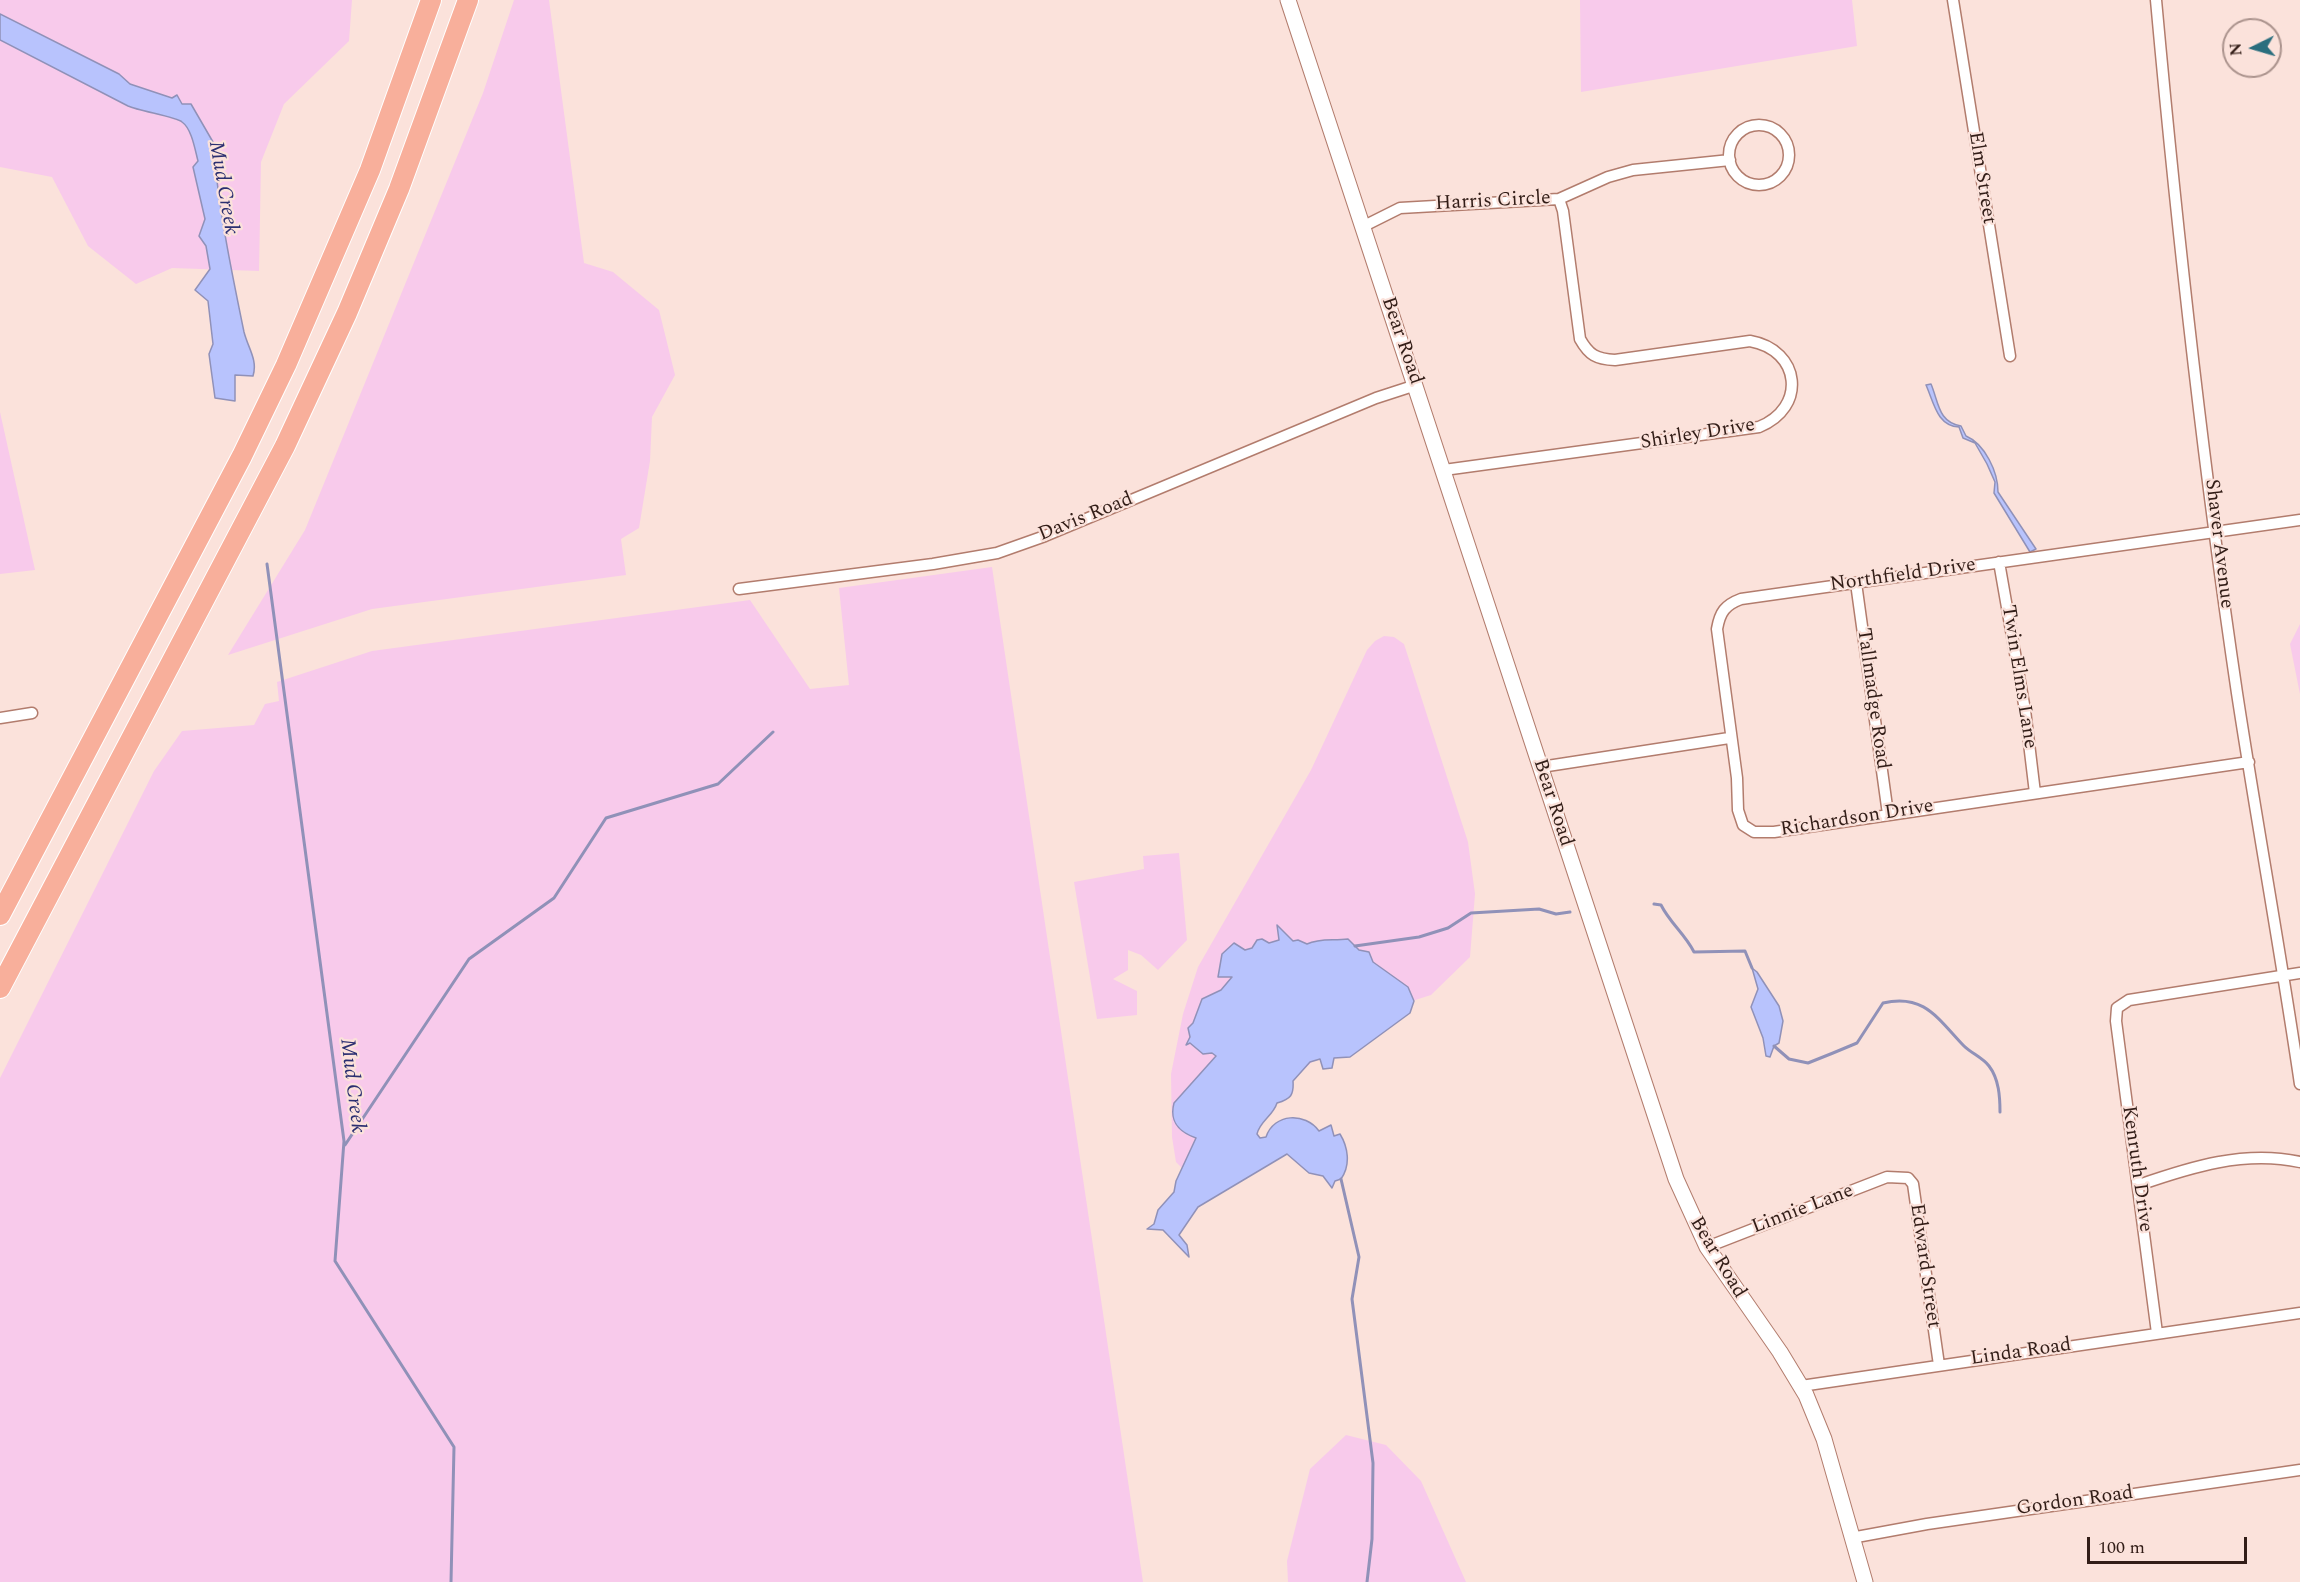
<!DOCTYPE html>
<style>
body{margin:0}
#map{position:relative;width:2300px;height:1582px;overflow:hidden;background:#fbe2db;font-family:Spectral,serif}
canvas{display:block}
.north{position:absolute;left:2222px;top:18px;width:60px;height:60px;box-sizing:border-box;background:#fbe2db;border:2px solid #ab938d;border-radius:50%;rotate:265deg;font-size:16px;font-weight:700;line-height:24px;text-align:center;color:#321d17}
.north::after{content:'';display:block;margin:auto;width:21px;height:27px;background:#2a6e7e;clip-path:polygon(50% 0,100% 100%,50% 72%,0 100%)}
.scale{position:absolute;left:2087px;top:1537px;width:160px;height:27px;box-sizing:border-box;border:3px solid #321d17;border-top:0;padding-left:8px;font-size:18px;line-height:21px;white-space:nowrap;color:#321d17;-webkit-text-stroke:4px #fbe2db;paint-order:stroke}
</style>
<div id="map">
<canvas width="2300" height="1582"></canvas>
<div class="north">N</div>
<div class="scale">100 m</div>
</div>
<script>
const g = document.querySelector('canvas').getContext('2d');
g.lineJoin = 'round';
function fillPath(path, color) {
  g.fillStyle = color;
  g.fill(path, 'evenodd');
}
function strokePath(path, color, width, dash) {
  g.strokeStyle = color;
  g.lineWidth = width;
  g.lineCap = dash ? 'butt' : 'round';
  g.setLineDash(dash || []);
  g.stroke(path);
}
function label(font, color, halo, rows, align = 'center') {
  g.font = font + ' Spectral,serif';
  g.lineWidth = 4.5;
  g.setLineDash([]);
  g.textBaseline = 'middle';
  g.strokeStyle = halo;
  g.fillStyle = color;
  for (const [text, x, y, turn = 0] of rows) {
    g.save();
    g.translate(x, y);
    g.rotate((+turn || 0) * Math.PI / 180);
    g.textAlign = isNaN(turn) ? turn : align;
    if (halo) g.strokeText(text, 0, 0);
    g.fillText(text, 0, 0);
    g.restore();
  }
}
fillPath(new Path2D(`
 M0,0H352L349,41L284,104L261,162L259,271L172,268L136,284L88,246L52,177L0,167Z
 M514,0H549L584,263L613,272L659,310L675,375L652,417L650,461L639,528L621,539L626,575L372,609L228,655L305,530L483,93Z
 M1580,0H1852L1857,46L1581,92Z
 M0,412L35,570L0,574Z
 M992,567L1143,1582H0V1078L154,771L182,731L254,725L265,704L279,701L277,682L372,651L750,600L810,689L849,685L839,588Z
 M2300,624V694L2290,644Z
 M1384,636L1394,637L1404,644L1468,842L1475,894L1470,957L1431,995L1374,1013L1328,1047L1190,1176L1176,1162L1172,1137L1171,1074L1183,1014L1198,967L1311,770L1367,650L1375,641Z
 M1179,853L1187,940L1158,970L1141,955L1128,950V970L1113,979L1137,991V1015L1097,1019L1074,882L1144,869L1143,856Z
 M1346,1435L1386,1445L1421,1481L1466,1582H1288L1287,1561L1310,1469Z`), '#f8caeb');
const water = new Path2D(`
 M0,14L119,74L130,84L172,98L177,95L182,104H191L213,142C218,206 231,269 244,332C248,348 258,360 253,376L235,375V401L215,398L209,354L213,344L208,301L195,290L210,269L206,246L199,236L205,219L193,167L198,161C195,150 192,129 182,122C177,117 139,111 128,106L0,40Z
 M1931,384C1939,403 1938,422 1961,426L1966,436C1985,444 1998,472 1998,492L2036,549L2030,552L1994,493L1995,482L1987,464L1975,443L1963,438L1959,427C1937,426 1934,403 1926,385Z
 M1277,925L1293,941L1298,940L1307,944C1320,938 1333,941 1348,939L1359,950L1369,952L1373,962L1408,987L1414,1001L1410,1013L1350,1057L1334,1058L1332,1068L1323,1069L1320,1059L1310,1062L1293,1081C1294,1095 1291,1099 1277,1103C1273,1116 1260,1121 1257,1134L1260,1138L1266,1137C1274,1113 1305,1112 1319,1131L1331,1125L1334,1136L1340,1134C1348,1147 1351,1165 1341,1179L1335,1181L1332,1188L1323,1176L1309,1173L1287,1154L1198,1207L1179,1235L1187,1245L1189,1257L1163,1230L1147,1229L1154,1224L1158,1210L1174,1192L1176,1181L1196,1138C1179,1132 1169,1122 1174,1103L1216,1056L1212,1053L1203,1054L1190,1043L1186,1045L1190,1037L1188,1028L1193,1023L1202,999L1221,990L1232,977H1218L1222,954L1234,943L1245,950L1252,948L1257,940L1262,939L1269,943L1279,940Z
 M1752,968L1757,972L1779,1006L1783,1021L1779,1043L1774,1046L1770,1057L1766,1056L1763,1038L1751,1007L1758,989Z`);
fillPath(water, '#b8c3fd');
strokePath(water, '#9091b8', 1.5);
strokePath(new Path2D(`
 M267,564L344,1141L335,1261L454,1447L451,1582
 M1654,904L1661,905C1670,923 1685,934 1694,952L1745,951L1752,968
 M1355,946L1419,937L1448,928L1471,913L1539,909L1556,914L1570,912
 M1774,1046L1789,1059L1808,1063L1833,1053L1857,1043L1883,1003C1924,993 1938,1019 1964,1046C1971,1053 1983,1058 1989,1066C1999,1079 2000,1097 2000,1112
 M345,1145L469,959L554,898L606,818L718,784L773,732
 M1341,1179L1359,1257L1352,1299L1373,1463L1372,1539L1367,1582`), '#9091b8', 3);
const minor = new Path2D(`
 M1953,0L2010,356
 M2156,0C2177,231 2203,464 2237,693C2257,824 2281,954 2300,1084
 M1729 155a30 30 0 1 1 60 0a30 30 0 1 1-60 0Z
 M1362,227L1400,208L1559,199L1608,177L1633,170L1730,160
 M1444,470L1759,427C1807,408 1801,350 1750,341L1615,360C1596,359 1589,355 1580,339L1563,211L1559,199
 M1999,562L2025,710L2035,793
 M1856,583L1888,814
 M739,589L933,564L997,553L1045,536L1376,398L1416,385
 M0,718L32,713
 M2249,762L1774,832H1754L1743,825L1738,810L1737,778L1717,629C1720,612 1725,605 1741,599L2300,520
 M1541,767L1729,738
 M2139,1185C2191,1167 2244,1150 2300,1162
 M1707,1247L1887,1177L1908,1178L1913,1184L1939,1365
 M2157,1333L2116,1021L2117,1008L2129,1000L2300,973
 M1801,1386L2300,1313
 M1851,1538L1927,1524L2300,1470`);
const secondary = new Path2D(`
 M1288,0L1676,1179L1707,1247L1780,1352L1806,1395L1824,1439L1865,1582`);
const motorway = new Path2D(`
 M0,915L242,456L286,365L370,170L431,0
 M0,988L285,446L347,313L399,189L468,0`);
strokePath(minor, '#b27c6d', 13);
strokePath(secondary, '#b27c6d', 17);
strokePath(motorway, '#fff', 22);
strokePath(minor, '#fff', 10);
strokePath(secondary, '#fff', 15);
strokePath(motorway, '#f8af9b', 20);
label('20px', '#321d17', '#fbe2db', [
 ["Elm Street",1981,178,81],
 ["Harris Circle",1493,202,-3],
 ["Bear Road",1401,341,71],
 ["Shirley Drive",1698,435,-9],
 ["Davis Road",1086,518,-22],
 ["Shaver Avenue",2218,544,83],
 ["Northfield Drive",1903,576,-8],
 ["Twin Elms Lane",2018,677,81],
 ["Tallmadge Road",1872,699,82],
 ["Bear Road",1552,803,72],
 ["Richardson Drive",1857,819,-9],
 ["Kenruth Drive",2136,1169,82],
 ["Linnie Lane",1803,1210,-21],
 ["Bear Road",1717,1258,59],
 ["Edward Street",1924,1266,82],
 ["Linda Road",2021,1353,-8],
 ["Gordon Road",2075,1502,-8]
]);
label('italic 21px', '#2b2f71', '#fbe2db', [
 ["Mud Creek",222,188,80],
 ["Mud Creek",351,1086,83]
]);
</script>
